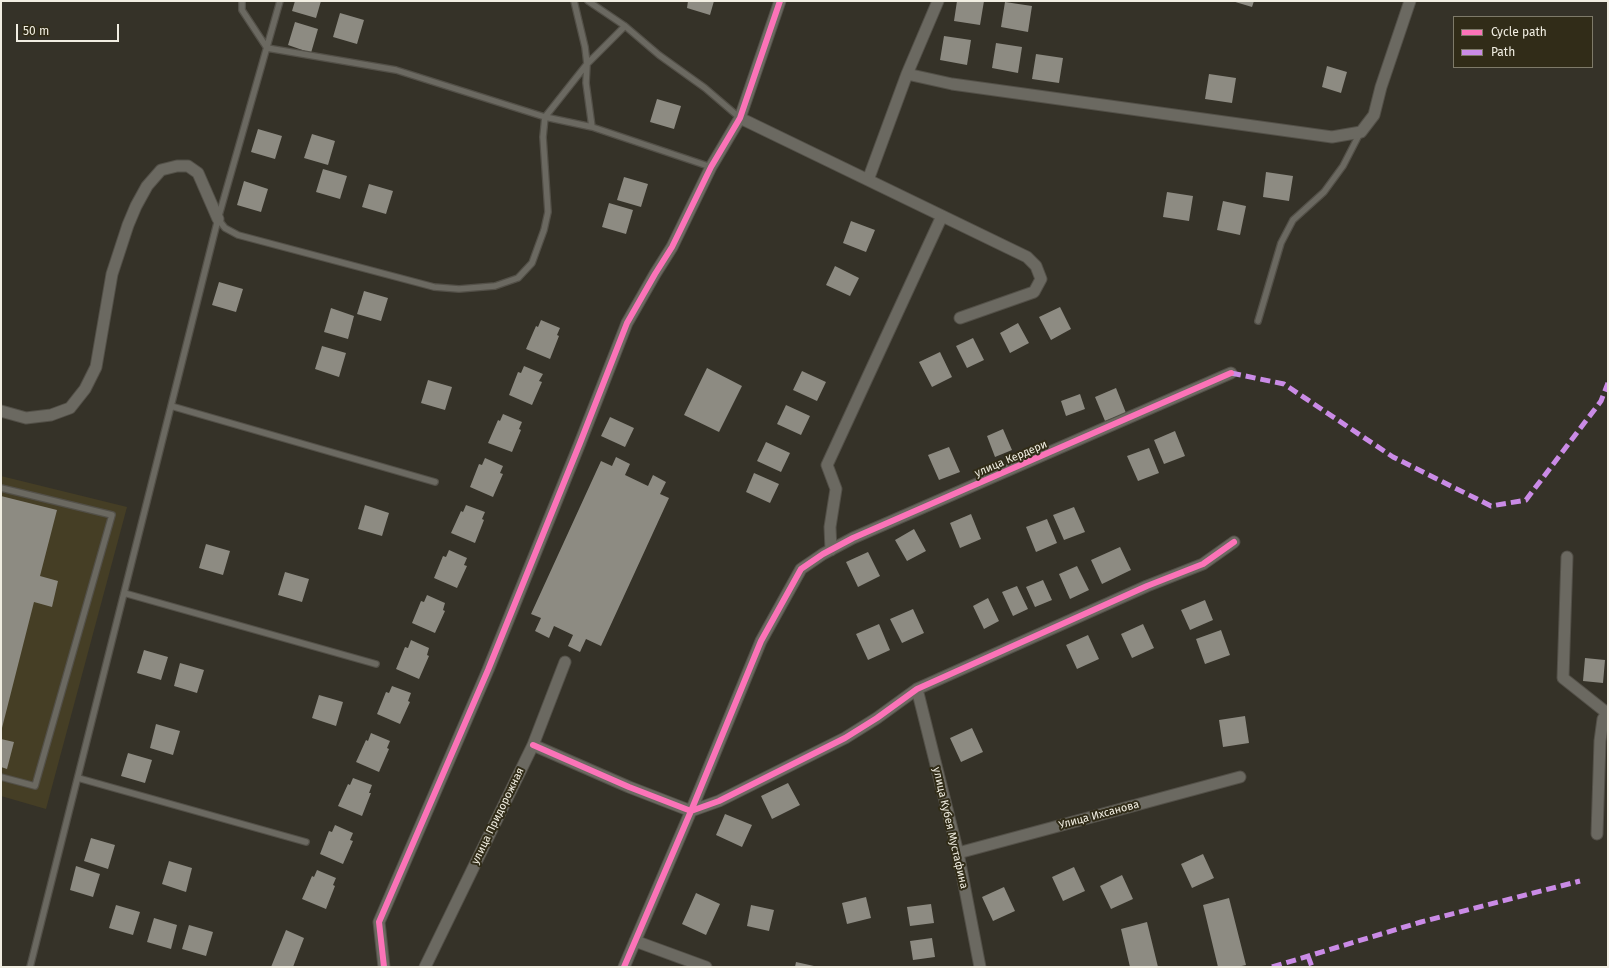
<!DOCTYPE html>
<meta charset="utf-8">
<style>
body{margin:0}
#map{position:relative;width:1609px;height:968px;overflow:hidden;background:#353228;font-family:"Fira Sans",sans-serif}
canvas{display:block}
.frame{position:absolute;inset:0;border:2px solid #f1eee2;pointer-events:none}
.legend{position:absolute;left:1453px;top:16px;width:140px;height:52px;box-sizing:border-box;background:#312c18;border:1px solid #7e7a69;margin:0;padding:5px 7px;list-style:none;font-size:12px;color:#f1eee2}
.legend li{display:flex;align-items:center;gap:8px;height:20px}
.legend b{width:20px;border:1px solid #7e7a69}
.scale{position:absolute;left:16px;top:24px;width:103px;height:18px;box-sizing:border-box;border:2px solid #f1eee2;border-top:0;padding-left:5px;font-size:12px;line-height:14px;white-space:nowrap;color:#f1eee2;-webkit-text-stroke:3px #312c18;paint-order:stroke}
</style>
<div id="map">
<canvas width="1609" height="968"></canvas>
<div class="frame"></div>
<ul class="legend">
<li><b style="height:5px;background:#fb73b8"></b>Cycle path</li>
<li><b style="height:5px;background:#ca8be6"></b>Path</li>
</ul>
<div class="scale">50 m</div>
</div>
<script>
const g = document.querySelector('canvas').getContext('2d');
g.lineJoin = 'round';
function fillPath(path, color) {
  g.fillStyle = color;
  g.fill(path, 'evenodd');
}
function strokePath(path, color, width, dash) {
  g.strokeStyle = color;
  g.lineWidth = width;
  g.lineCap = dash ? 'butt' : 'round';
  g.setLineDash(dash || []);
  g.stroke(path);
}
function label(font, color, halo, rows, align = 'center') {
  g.font = font + ' "Fira Sans",sans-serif';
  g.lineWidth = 4;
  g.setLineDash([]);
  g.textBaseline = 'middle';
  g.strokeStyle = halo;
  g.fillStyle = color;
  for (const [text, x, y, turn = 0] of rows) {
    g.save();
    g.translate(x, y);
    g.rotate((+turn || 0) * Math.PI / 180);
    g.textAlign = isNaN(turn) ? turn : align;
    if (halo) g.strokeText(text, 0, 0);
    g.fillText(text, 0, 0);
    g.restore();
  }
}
fillPath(new Path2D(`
 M1,476L127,507L46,809L1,796Z`), '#453e25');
fillPath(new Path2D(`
 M295,1H321L316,18L292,11Z
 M688,1H714L710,15L687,8Z
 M957,1H984L980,25L954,21Z
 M1232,1H1254L1252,7Z
 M1005,2L1032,6L1028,32L1001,27Z
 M340,13L364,20L357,44L333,37Z
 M295,22L318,29L311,53L288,45Z
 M944,36L971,40L967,65L940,60Z
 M996,43L1022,47L1018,73L992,68Z
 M1036,54L1063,58L1059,83L1032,79Z
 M1327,66L1347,72L1341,93L1322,87Z
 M1209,74L1236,78L1232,103L1205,99Z
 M657,99L681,106L674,129L650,122Z
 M258,129L282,136L275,159L251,152Z
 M312,134L335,141L328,165L304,158Z
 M323,169L347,176L340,199L316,192Z
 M1266,172L1293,176L1289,201L1263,197Z
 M624,177L648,184L641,207L617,200Z
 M244,181L268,189L261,212L237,205Z
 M369,184L393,191L386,214L362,207Z
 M1167,192L1193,196L1189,221L1163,217Z
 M1223,201L1246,206L1240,235L1217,230Z
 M609,203L633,210L626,234L602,227Z
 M851,221L875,230L866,252L843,243Z
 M835,266L859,278L850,296L826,285Z
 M219,282L243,289L236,312L212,305Z
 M364,291L388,298L381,321L357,314Z
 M1060,307L1071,329L1051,340L1039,317Z
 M331,308L354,316L348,339L324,332Z
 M541,320L560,328L557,335L559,336L550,359L526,349L536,326L538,327Z
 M1018,323L1029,343L1010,353L1000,333Z
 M973,338L984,360L967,368L956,346Z
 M322,346L346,353L339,377L315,369Z
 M940,352L952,377L932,387L919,362Z
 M524,366L543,374L539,381L542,382L532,405L509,395L518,372L521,373Z
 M707,368L742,386L719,432L684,415Z
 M802,371L826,382L817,401L793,390Z
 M428,380L452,387L445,410L421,403Z
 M1116,388L1126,413L1105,421L1095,397Z
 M1080,394L1085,409L1066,416L1061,401Z
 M786,405L810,416L801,435L777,424Z
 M503,414L522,422L519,429L521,430L512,452L488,443L498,420L500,421Z
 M610,417L634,428L625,447L601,436Z
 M1003,429L1012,450L995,457L987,436Z
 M1175,431L1185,456L1164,464L1154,440Z
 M766,442L790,453L781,472L757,461Z
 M949,447L960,472L939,480L928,455Z
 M1149,448L1159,473L1138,481L1127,456Z
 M616,457L630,464L625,475L648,486L653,475L666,482L660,494L669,498L601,646L586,639L580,652L568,646L573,635L554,626L549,638L535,631L541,618L531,614L601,461L612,466Z
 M485,458L503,466L500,473L503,474L493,497L470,487L479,464L482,465Z
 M754,473L779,484L770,503L746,492Z
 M1,496L57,510L40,576L58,581L52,607L34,602L2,728Z
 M365,505L389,513L382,536L358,529Z
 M466,505L485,512L482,519L484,520L475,543L451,533L461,511L463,512Z
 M1074,507L1085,532L1064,540L1053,515Z
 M971,514L981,539L960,548L950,523Z
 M1047,519L1057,543L1036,552L1026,527Z
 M914,529L926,551L907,561L895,540Z
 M206,544L230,551L223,575L199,568Z
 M1120,547L1131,570L1102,584L1091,560Z
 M449,550L467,558L464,565L467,566L457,588L434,578L443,556L446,557Z
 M868,552L880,576L858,587L846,562Z
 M1077,566L1089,590L1070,599L1059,574Z
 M285,572L309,579L302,602L278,595Z
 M1043,580L1052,600L1035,607L1026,587Z
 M1017,586L1028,609L1013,616L1002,592Z
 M427,595L445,603L443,610L445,611L435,633L412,623L421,601L424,602Z
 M988,598L999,621L984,629L973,606Z
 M1205,600L1213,620L1190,630L1181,610Z
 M913,609L924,633L902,643L890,619Z
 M879,624L890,650L868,660L856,634Z
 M1143,624L1154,648L1132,658L1121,634Z
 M1221,630L1230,655L1205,664L1196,639Z
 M1088,635L1099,659L1077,669L1066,645Z
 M411,640L429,648L427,655L429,656L419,679L396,669L405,647L408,648Z
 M144,650L168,657L161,680L137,673Z
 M1585,658L1605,660L1603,683L1583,681Z
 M180,663L204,670L197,693L174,686Z
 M392,686L411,693L408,701L410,702L400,724L377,714L386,692L389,693Z
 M319,695L343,702L336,726L312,718Z
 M1245,716L1249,743L1223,747L1219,720Z
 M156,724L180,731L173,755L150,748Z
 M972,728L983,752L961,762L950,738Z
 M371,733L390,741L387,748L389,749L379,772L356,762L366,740L368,741Z
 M1,739L14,742L7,769L1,767Z
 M128,753L152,760L145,783L121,776Z
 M353,778L372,785L369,793H371L362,816L338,806L348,784L350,785Z
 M788,783L800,805L772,819L761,796Z
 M725,814L752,825L742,847L716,835Z
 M335,825L353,833L350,840L353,841L343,864L320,854L329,831L332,832Z
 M91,838L115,845L108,869L84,861Z
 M1203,854L1214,878L1192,888L1181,864Z
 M169,861L192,868L186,892L162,884Z
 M76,866L100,874L93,897L70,890Z
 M1074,867L1085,891L1063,901L1052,877Z
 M317,870L336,878L333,885L335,886L326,909L302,899L312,876L314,877Z
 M1122,875L1133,899L1111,909L1100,886Z
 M1004,887L1015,911L993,921L982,897Z
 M696,893L720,904L706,935L682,924Z
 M866,897L871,918L847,924L842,903Z
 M1229,898L1246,965L1237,967H1218L1203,905Z
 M931,904L934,923L910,926L907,907Z
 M116,905L140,912L133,935L109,928Z
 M751,905L774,910L769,931L747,926Z
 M154,918L177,925L171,949L147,942Z
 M1147,922L1158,967H1130L1121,929Z
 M189,925L213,932L206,956L182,949Z
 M286,930L304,938L293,967H271Z
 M932,938L935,957L913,960L910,941Z
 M796,962L814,966L813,967H795Z`), '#8d8b82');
const service = new Path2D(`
 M242,1V10L267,48L396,70L545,117L592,127L711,167
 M574,1L585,47L587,64L586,83L592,127
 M588,1L625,26L659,55L705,88L740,118
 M218,219L225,228L238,235L434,287L459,289L495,286L518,278L532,263L544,230L548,212L543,137L545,117L587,64L625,26
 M1258,321L1281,243L1293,220L1324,192L1343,166L1360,133
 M171,406L435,482
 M1,488L112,515L35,786L1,777
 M124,593L376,664
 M78,778L306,842
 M30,967L218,219L280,1`);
const minor = new Path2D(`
 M907,74L952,84L1332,137L1361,132L1374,115L1381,87L1410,1
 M740,118L1027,257L1036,266L1041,279L1034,292L960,318
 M868,180L907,74L938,1
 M1,411L26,418L51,415L70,408L85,389L96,367L112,274L128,225L136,206L147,186L161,170L177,166H188L198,173L218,219
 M831,550L830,527L836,489L827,465L942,216
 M1567,557L1563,678L1607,713
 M917,689L958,853L980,967
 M533,745L629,787L691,811L761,641L801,569L823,554L853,538L1231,373
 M1597,834L1600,741L1603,719L1608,712
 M958,853L1240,777
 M635,941L706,967
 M384,967L379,922L488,670L580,443L627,323L655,274L672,247L711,167L740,118L780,1
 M425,967L533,745L565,662
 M624,967L691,811L719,801L845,738L877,718L917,689L1147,586L1203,564L1234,542`);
strokePath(service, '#535048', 8);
strokePath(minor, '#535048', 13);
strokePath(service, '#6b6961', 5.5);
strokePath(minor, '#6b6961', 11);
strokePath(new Path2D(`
 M1231,373L1284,384L1393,457L1491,506L1526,500L1601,401L1608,383
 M1308,956L1312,967
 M1272,967L1421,922L1580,881`), '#ca8be6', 5, [10, 5]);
strokePath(new Path2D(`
 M533,745L629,787L691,811L761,641L801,569L823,554L853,538L1231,373
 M384,967L379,922L488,670L580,443L627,323L655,274L672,247L711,167L740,118L780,1
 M624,967L691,811L719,801L845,738L877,718L917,689L1147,586L1203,564L1234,542`), '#fb73b8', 6);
label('11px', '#f1eee2', '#312c18', [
 ["улица Кердери",1011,459,-23],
 ["Улица Ихсанова",1099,815,-15],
 ["улица Придорожная",498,816,-64],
 ["улица Кубея Мустафина",950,828,77]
]);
</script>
